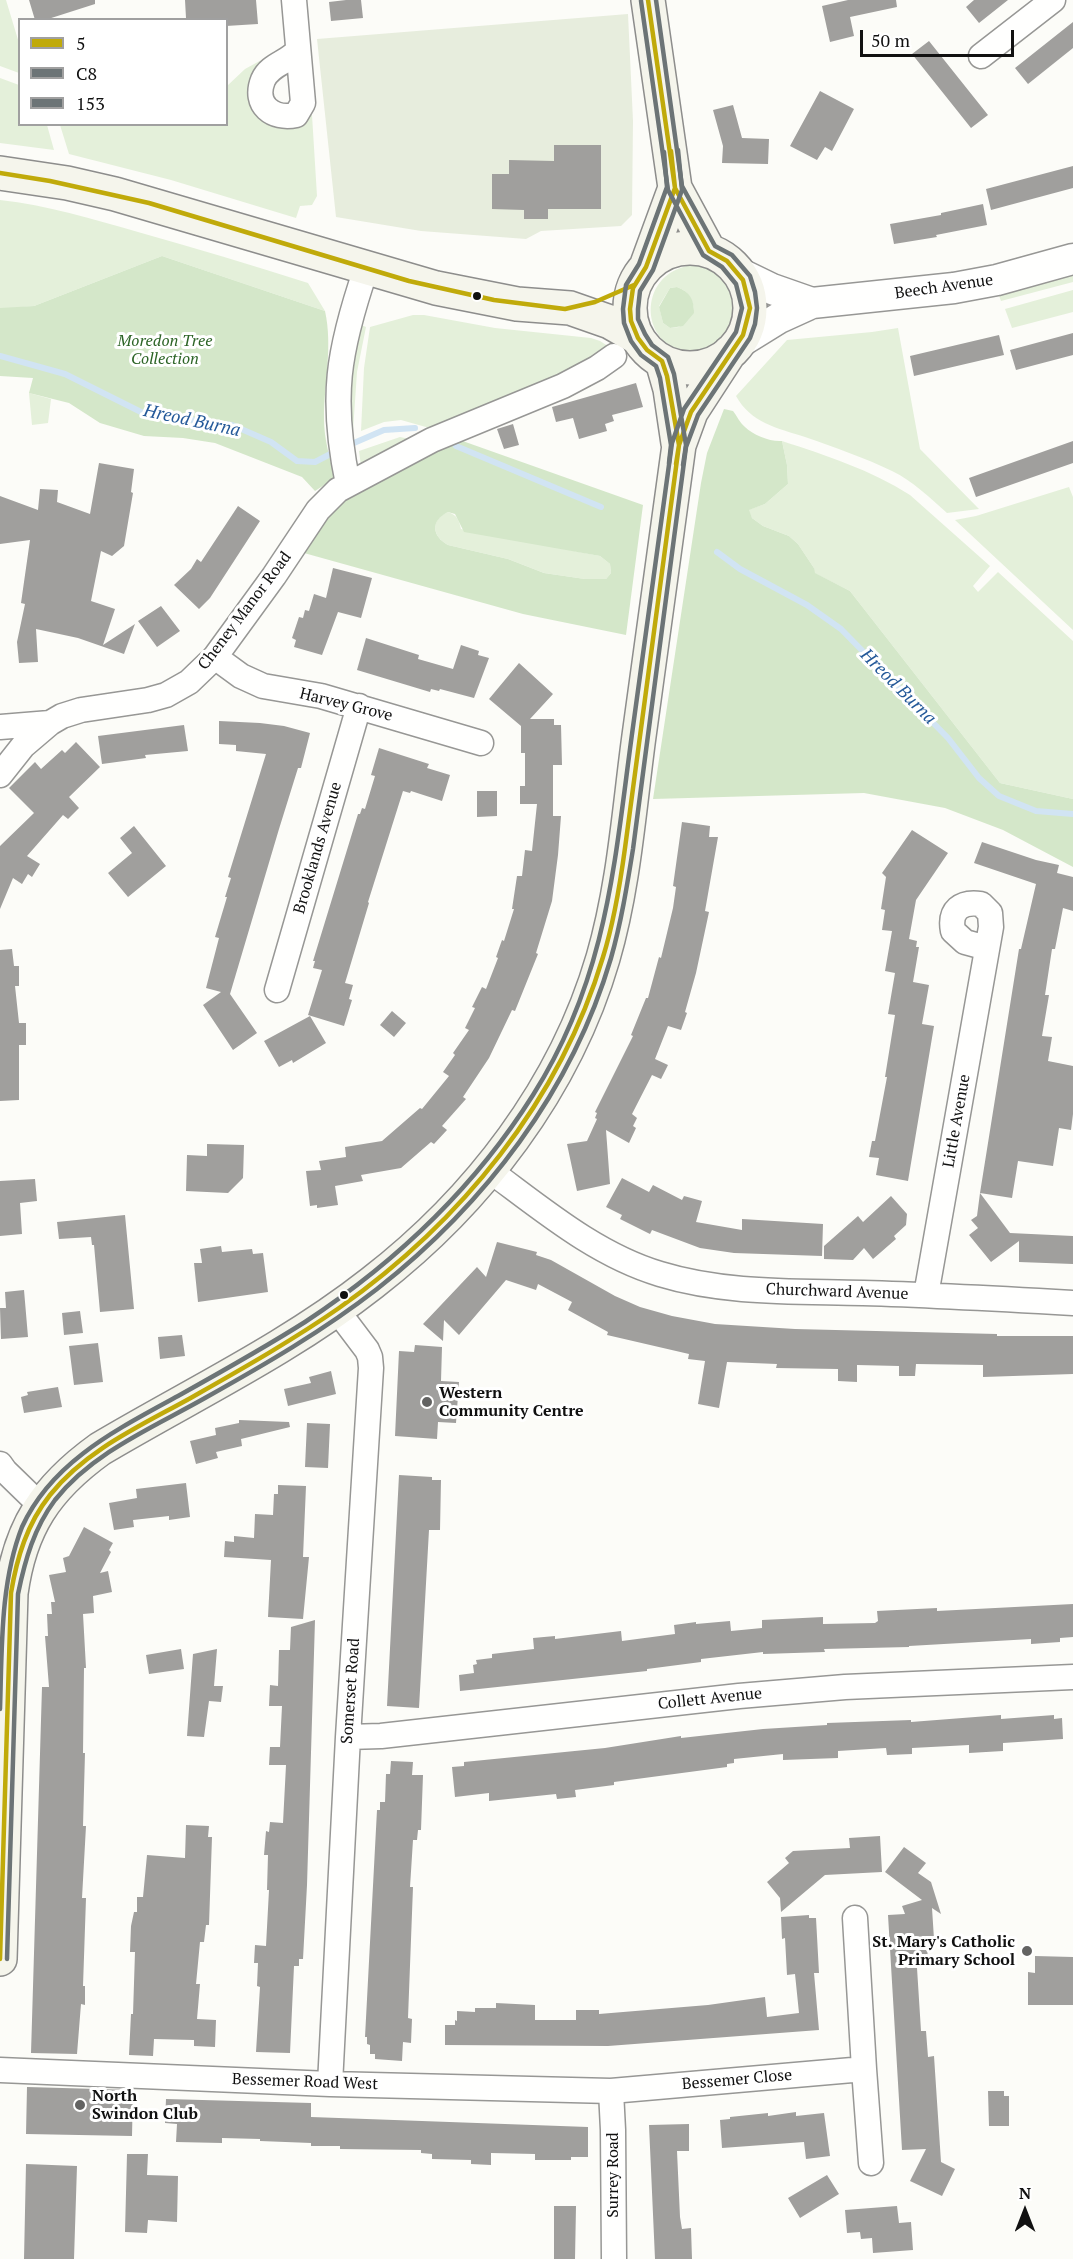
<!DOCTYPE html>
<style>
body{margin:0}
#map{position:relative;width:1073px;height:2259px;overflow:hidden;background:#fcfcf8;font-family:"PT Serif",serif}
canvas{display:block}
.legend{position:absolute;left:18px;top:18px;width:210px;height:108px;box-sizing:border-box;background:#fff;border:2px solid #a0a0a0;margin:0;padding:8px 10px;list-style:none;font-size:18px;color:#111}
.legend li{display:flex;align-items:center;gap:12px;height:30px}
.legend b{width:30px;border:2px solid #a0a0a0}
.north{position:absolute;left:995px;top:2181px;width:60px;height:60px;-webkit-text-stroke:4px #fff;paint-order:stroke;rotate:0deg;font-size:16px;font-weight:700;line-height:24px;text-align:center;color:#111}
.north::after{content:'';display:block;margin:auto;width:21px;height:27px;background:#111;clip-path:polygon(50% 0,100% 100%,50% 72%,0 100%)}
.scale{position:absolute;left:860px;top:30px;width:154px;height:27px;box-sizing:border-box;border:3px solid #111;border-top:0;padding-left:8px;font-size:18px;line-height:21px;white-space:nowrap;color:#111;-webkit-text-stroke:4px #fff;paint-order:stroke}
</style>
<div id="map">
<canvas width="1073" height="2259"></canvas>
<ul class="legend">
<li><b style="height:8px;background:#c0aa0a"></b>5</li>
<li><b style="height:8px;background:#6c7476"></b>C8</li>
<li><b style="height:8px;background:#6c7476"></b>153</li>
</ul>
<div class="north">N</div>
<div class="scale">50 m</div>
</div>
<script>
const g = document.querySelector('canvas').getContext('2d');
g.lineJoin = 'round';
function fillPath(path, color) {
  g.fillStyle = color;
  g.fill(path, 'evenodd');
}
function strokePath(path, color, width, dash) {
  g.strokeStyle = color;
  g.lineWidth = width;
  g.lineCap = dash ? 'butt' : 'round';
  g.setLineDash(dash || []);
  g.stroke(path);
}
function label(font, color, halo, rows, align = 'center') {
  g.font = font + ' "PT Serif",serif';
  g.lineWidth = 6;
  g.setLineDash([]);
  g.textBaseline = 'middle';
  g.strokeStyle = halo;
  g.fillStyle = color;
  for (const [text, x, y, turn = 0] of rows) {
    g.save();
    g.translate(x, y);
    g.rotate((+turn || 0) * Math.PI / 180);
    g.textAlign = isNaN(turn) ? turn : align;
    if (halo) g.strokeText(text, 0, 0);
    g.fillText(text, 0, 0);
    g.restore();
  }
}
fillPath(new Path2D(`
 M0,0H6L19,43V73L0,66Z
 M287,46L255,106L308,113L312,115L317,196L312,205L300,206L296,218L171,180L69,154L60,125L226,124L227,86L245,69Z
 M0,78L19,85L20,124L47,125L54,150L0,143Z
 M0,200C47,205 92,219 138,232C195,248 252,265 308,283L325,311L162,256L34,306L0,309Z
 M692,265C725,267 752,305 728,334C720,344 709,350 697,351C642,358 631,274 692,265ZM677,287C688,291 692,298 694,309L679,327L670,328L663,323L659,306L670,288Z
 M1073,273V282L1001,301L998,293Z
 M1073,290V312L1012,328L1005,309Z
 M413,315H424L495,328L591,338L600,341L611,348L583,365L433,429L401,420L384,422L361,431L364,368L370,327Z
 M359,324L366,327L357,372L353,431L351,435V366Z
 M898,328L920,449L979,509L947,513C930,498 913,481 892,471C865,458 834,447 805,437C777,428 751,423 736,396L787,340L872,332Z
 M29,393L51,399L48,423L32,425Z
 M400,437L410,439L361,466L359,451Z
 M782,441C825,455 871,470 910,495L990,566L973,586L978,592L998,572L1073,641V799L1000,783L850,591L814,573V568L798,544L789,536L763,526L752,518L748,510L765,504L788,484L787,465Z
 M1069,487L1073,497V630L955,520L976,516Z
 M448,512C457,515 459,520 461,529L600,556L610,564L611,573L606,579H585L544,573L508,559L448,545C432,536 430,520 448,512Z`), '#e4f0da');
fillPath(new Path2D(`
 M162,256L325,311C333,347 324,383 324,419C324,439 330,459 335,478L315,491L302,477L215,443L183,438L144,436L100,423L69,403L29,393L33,378L0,376V308L34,306Z
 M677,287C690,292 694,299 694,313L683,326L670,328L663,323L659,307L670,288Z
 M724,409L733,411C737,416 740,423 745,427C753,435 770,442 782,441L787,465L788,484L765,504L749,510L752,518L763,526L789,536L798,544L814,568L815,573L850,591L1000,783L1073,799V867L1003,830L945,808L864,793L653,799L701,483L707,453Z
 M457,439L643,505L626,635L523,614L304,553L341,498ZM448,512L455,514L464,532L600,556L610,564L611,573L606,579H585L544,573L508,559L448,545C432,536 430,521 448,512Z`), '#d4e7c9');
fillPath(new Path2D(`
 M628,14L633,121L632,215L621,226L541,231L526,239L421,231L336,217L317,39Z`), '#e7eddd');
strokePath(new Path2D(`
 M0,356L65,374L145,414L232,425L271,442L297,461L315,462L338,450
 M347,446L384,430L415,428
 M456,446L601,507
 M717,552L740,569L807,605L841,629L948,738L979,778L999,796L1036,811L1073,814`), '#d1e4f3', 6);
fillPath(new Path2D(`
 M29,0H95V4L45,20H35Z
 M185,0H256L258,24L226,26V20L186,18Z
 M346,0H361L363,18L331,21L329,2Z
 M848,0H896L897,7L850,17L854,36L830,42L822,6Z
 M974,0H1008L979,23L966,7Z
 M1073,22V48L1028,84L1015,68Z
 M929,41L988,115L971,128L912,54Z
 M820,91L854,109L832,151L825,147L817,160L790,146Z
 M733,105L742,138L769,139L768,164L722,163L723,146L713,110Z
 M554,145H601V209H548V219H524V210L492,209V174H509V160L554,161Z
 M1073,166V188L991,210L986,189Z
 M983,204L987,225L936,235L937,237L894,244L890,224L941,215V213Z
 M1073,333V355L1016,370L1010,350Z
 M999,335L1004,355L914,376L910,356Z
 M636,383L643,407L612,415L614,421L605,424L607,431L579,439L573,418L556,422L552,407Z
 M513,424L519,445L504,449L497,429Z
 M1073,441V463L976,497L969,478Z
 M99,463L134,469L131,492L133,493L124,546L112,556L101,551L91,601L115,609L103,645L135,624L124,654L78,638L36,629L38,662L19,663L17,642L25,604L21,603L30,540L0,544V496L38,510L40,489L58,490L57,502L90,514Z
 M238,506L260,521L210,598L199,609L174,585L191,569L197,559L201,562Z
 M333,568L372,578L361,618L338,612L322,655L294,647L296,640L292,638L299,617L303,618L305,610L309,611L314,594L326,598Z
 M161,606L180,631L157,647L138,621Z
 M366,638L419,655L418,659L453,669L461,645L479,651L478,655L489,658L474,698L440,689L439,691L431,689L430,692L357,670Z
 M519,663L553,694L530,719H554V725H561L562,765H553V816H561L558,855L552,901L536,953L538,954L515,1011L512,1010L489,1058L463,1097L466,1099L442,1126L447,1130L434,1144L431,1142L401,1168L361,1175L363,1181L335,1186L338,1205L317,1208V1205L310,1206L306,1171L321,1170L319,1161L346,1157L345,1147L382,1141L420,1108L422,1109L449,1076L443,1072L455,1055L453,1053L469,1030L465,1028L475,1008L472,1007L482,987L486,989L498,958L496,957L502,940L504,941L514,909H512L517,876H522L525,850L532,851L537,804H520V786H525V753H521V726L489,699Z
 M219,721L260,723L284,726L310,733L301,768H298L279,829L230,994L257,1033L233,1050L203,1005L221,992L206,988L219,938L215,937L227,897H225L231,878L228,877L266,754L236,751V745L219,744Z
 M184,725L188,751L145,755L146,758L102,764L98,736Z
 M76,742L100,767L69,797L79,808L68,819L63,815L27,856L40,864L32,877L28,874L22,884L13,878L0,909V846L34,813L9,788L35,762L41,769L62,750L65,753Z
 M379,748L429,764L427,768L450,775L442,801L411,791L410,793L403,791L368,902L369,903L345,983L353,985L349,999L352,1000L344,1026L308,1015L322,970L313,968L315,961H313L358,814H360L362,808L365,809L375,776L371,775Z
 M477,791H497V816L477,817Z
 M682,822L710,826L709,837H718L705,911L709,912L696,973L685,1012L687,1013L681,1030L668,1026L655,1059L668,1065L661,1079L652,1075L632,1114L637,1118L633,1126L636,1128L629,1143L606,1130L610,1184L577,1191L567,1144L587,1141L597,1119L595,1118L597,1113L595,1112L633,1036L631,1035L646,998H648L659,957L661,958L673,908L676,887L673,886Z
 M134,826L166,866L128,897L108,873L132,853L120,838Z
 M912,830L948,853L916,900L909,939L917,941L916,947H919L913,982L929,985L922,1024L934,1026L908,1181L876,1175L879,1158L869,1157L872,1141H875L887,1077H885L895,1015L888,1014L895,973L885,971L892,931L882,930L885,910L881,909L886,877L882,873Z
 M982,842L1036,860L1059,865L1057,873L1073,877V911L1063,908L1055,949H1052L1045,995H1049L1042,1036L1052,1037L1048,1061L1073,1066V1114L1071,1130L1059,1128L1053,1166L1018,1161L1012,1198L980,1193L1019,949H1021L1036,884L974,863Z
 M12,949L14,966H19V986H15L19,1023H26V1045H19V1100L0,1101V950Z
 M392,1011L406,1023L394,1037L380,1025Z
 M310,1016L326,1043L293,1063L292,1060L279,1067L264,1041Z
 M207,1144L244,1145L243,1178L228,1193L186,1191L187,1155L207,1156Z
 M622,1178L649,1192L653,1185L682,1200L684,1196L702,1201L696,1222L742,1230V1219L823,1224L822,1256L734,1253L700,1248L652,1230L650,1234L620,1219L622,1215L606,1207Z
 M35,1179L37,1201L20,1203L22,1234L0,1236V1181Z
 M980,1193L1010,1233L1073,1236V1264L1019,1262V1241L991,1262L969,1235L978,1228L971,1220L977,1216Z
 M891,1196L907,1214L906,1225L894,1236L896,1239L873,1259L864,1248L853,1260L824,1259V1246L858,1216L863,1222Z
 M125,1215L134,1309L100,1312L94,1245H92L91,1237L59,1239L57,1222Z
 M497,1242L537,1252L536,1255L551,1260L615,1296L640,1307L672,1316L715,1324L795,1329L997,1334V1336H1073V1374L983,1377V1365L916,1364L915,1376H899V1366L857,1365V1382L838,1381V1369L776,1368L777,1364L727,1362L719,1408L698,1404L705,1361L688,1359L689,1354L607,1335L608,1332L568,1310L572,1302L538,1284L536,1290L506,1280L459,1335L444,1320L443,1341L423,1324L477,1267L486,1277Z
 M221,1246L222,1252L252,1249L253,1254L263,1253L268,1292L198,1302L194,1263H202L200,1249Z
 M24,1290L28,1337L1,1339L0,1308H6L5,1292Z
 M80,1311L83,1333L64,1335L62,1313Z
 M182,1335L185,1356L160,1359L158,1337Z
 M98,1343L103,1382L74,1385L69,1346Z
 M415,1345L442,1347L441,1381L459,1382L456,1423L438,1422L437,1439L395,1436L399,1351L414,1352Z
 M331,1371L336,1394L288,1406L284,1389L311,1383L309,1377Z
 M58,1387L62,1407L24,1413L21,1397L28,1395L27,1392Z
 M239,1420L289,1422L290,1427L241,1439L242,1446L216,1452L218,1458L196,1464L190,1441L216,1435L215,1428L239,1423Z
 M307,1423L330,1424L328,1468L305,1467Z
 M399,1475L432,1477V1480H441L440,1530H429L419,1708L387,1706Z
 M186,1483L190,1517L169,1520V1516L133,1520L134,1527L114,1530L109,1503L137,1498L136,1489Z
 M278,1485L306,1486L303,1557H309L303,1619L268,1617L271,1560L224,1557L225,1541L234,1542V1536L254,1538L255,1514L273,1515L274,1494H278Z
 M84,1527L113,1543L109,1550L111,1552L100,1573L108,1571L112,1592L93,1596L94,1613L83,1614L86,1668H84L83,1753H85L83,1826H86L82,1898H86L83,1986H85V2005L81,2004L77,2054L31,2053L42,1687H49L45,1636H48L47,1614H52L51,1602H55L49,1575L66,1572L63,1558L69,1556Z
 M1073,1604V1637L1060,1638V1642L1031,1644V1639L909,1646V1647L824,1649L825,1652L763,1654V1652L701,1659V1662L647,1669V1671L460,1691L459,1675L474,1673L473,1665L477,1664L476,1660L492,1658V1654L534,1649L533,1638L555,1636V1639L621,1631L622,1641L675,1634L674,1625L696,1622V1624L730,1621L731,1631L762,1628V1620L823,1617V1624L875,1623L878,1621L877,1611L937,1608V1611Z
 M315,1620L307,1885L303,1959H299V1966H294L290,2053L256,2052L260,1987L257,1986L258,1963H254L255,1945L266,1946L269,1890H267L268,1855H264L266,1831L269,1832L270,1822L283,1823L286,1765H269L270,1747H280L282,1706H269L270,1685L278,1686L279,1650H290L291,1627Z
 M181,1649L184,1669L149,1674L146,1655Z
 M217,1649L214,1686H223L221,1702L209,1701L204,1737L187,1736L193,1654Z
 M1001,1715V1719L1054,1715V1719L1062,1718L1063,1739L1003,1743V1751L969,1753V1745L912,1748V1754L887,1755L886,1748L838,1751V1758L783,1760V1754L734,1759V1763L727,1764V1767L614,1782V1785L575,1790L576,1797L557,1799L556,1794L489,1801V1793L455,1797L452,1767L464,1766V1762L605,1748L681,1736V1738L763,1729L827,1725V1723L911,1720V1722Z
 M391,1761L413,1762L412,1775H423L421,1830H418L417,1840H413L410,1887H413L408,2018L412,2019L411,2043L403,2042L402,2061L375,2059V2054H370V2045L367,2044V2037H365L377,1810H380V1802H385L386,1774H390Z
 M186,1825L209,1826L208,1837H212L209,1925H206L204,1942H200L196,1984H200L197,2019L216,2020L215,2047L194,2046V2040L154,2039L153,2056L129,2055L131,2014H133L135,1952H130L131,1926L134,1912H137V1897H143L147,1855L185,1858Z
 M880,1836L882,1872L825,1875L781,1912L780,1898L767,1882L789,1863L785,1858L793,1851L850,1848L849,1838Z
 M904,1847L926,1863L918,1873L931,1882L941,1914L932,1908L934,1939H927L928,1968H917L921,2031H926L928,2057L934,2056L941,2162L955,2169L942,2196L910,2181L926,2149L902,2150L888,1915L905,1914L902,1906L922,1900L885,1872Z
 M809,1915V1918H816L819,1973H814L819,2030L608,2046L445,2045V2025H455V2020L457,2021V2011L475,2012V2008H496V2003L535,2005V2020H576V2010H599V2014L708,2005L765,1997L767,2017L799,2013L795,1974L787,1975L785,1938L782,1939L781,1917Z
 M1035,1956L1073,1957V2005H1028V1972L1035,1973Z
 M27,2087L133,2090L132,2136L26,2134Z
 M988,2091H1004V2096H1009V2126H989Z
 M166,2099L311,2103V2117L588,2127V2157H571V2160H535V2154L491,2153V2165L471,2164V2160L432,2159V2154L421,2153V2150L340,2149V2146H311V2143L260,2141V2139L222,2138V2143L176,2142L177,2124L165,2123Z
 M796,2112V2116L824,2113L830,2156L806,2159L804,2142L722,2148L720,2120L730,2119V2117L768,2113V2116Z
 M689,2124V2151H677L680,2217L682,2229L691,2228L692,2259H655L649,2125Z
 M127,2154H148L147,2175L178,2176L177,2222L148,2220L147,2233L125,2232Z
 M26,2164L77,2166L74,2259H24Z
 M827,2175L839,2194L800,2218L788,2198Z
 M554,2206H576L575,2259H554Z
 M897,2206L899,2223L911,2222L913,2250L873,2253L872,2238L861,2239L860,2232L847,2233L845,2210Z`), '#a09f9d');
const minor = new Path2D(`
 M294,0L303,103L296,115C273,120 253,105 263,80C270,64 288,63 298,50
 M981,56L1053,0
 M348,484C330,398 338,351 366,269
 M215,657L241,676L263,686L321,696L481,743
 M0,727L50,723
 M0,775L23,746L50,723L62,716L81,710L148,700L166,695L189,682L215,657L274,576L318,510L338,490L432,440L563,386L597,368L614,356
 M277,990L359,706
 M489,1170C542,1209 596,1255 660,1274C725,1294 796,1291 863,1293C933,1295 1003,1299 1073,1303
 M926,1295L991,927L990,913L981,904C961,901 949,910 953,931L965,942L987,948
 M0,1464L5,1471L40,1505
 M348,1737L381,1736L739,1696L845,1687L1073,1677
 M864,2069L871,2163
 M0,2070L330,2084L611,2091L864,2069L855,1918
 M330,2084L348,1737L371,1368L370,1357L367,1350L336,1309
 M611,2091L613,2130L614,2259`);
const tertiary = new Path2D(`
 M737,272L772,289L812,303
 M737,344L779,318L812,303L954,288L997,280L1073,259`);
const secondary = new Path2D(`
 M648,0L675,188L709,251
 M0,173L67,183L115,194L436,288L517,304L570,308L610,322L638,338
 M630 308a60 60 0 1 1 120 0a60 60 0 1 1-120 0Z
 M646,267L675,188
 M662,361L670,389L678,443
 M0,1959L11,1593C20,1527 46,1488 100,1449C191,1395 288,1349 372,1283C478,1201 565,1088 603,958C624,886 629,810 639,736C653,639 666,542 679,445L691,412L730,352`);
strokePath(minor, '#979795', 27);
strokePath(tertiary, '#979795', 33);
strokePath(secondary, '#8d8d8c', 36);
strokePath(minor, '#fffffe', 24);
strokePath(tertiary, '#fffffe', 30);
strokePath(secondary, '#f5f5ec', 33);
strokePath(new Path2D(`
 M671,151L675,188L646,267L633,288L630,309L631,321L638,338L647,350L662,361L667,376L679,445L676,464
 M0,173L50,181L149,203L409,281L494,300L565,309L595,302L634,285
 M0,1959L11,1593C17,1557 27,1524 50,1495C85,1451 138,1427 187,1400C238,1371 290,1342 339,1308C460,1223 560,1101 603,957C614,922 620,885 625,848L679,445L691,412L743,335L750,308L743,280L727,261L709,251L675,188L648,0`), '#c0aa0a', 4.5);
strokePath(new Path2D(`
 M664,152L667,187L639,264L626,285L623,309L624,323L631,341L641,355L656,366L660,378L671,445L669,463
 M7,1959L18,1594C25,1560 34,1528 55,1500C93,1452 154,1427 205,1398C264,1365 323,1331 377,1289C484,1205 572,1091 611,958C621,923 627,886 633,849L686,447L698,415L750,338L755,324L757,308L755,292L750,276L732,255L715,246L682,186L656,0`), '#6c7476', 4.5);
strokePath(new Path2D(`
 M678,150L682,190L653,270L640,291L638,309V319L645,334L652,345L668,357L674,374L686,445L683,465
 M0,1709C2,1649 0,1583 22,1527C52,1461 118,1429 178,1396C221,1372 264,1348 305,1322C396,1262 475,1187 533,1095C607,978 614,866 632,734C645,637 658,540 672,443L684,409L736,332L742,308L736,284L722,267L703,255L668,190L641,1`), '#6c7476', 4.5);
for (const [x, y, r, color] of [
 [477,296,5,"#111"],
 [344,1295,5,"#111"],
 [427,1402,6,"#636362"],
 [1027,1951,6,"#636362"],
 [80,2105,6,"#636362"]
]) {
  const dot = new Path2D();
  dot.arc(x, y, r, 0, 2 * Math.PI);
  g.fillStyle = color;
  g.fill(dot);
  strokePath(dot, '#fff', 2);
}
label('16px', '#111', '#fff', [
 ["Beech Avenue",944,287,-8],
 ["Cheney Manor Road",245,611,-53],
 ["Harvey Grove",346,705,14],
 ["Brooklands Avenue",318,848,-74],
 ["Little Avenue",957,1121,-80],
 ["Churchward Avenue",837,1292,2],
 ["Somerset Road",351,1691,-86],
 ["Collett Avenue",710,1699,-6],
 ["Bessemer Close",737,2080,-5],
 ["Bessemer Road West",305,2082,2],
 ["Surrey Road",613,2175,-90]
]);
label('italic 16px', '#2c6426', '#fff', [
 ["Moredon Tree",165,341],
 ["Collection",165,359]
]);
label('bold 16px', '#111', '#fff', [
 ["Western",439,1393],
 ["Community Centre",439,1411],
 ["St. Mary's Catholic",1015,1942,"right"],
 ["Primary School",1015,1960,"right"],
 ["North",92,2096],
 ["Swindon Club",92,2114]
], 'left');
label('italic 18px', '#245999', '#fff', [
 ["Hreod Burna",192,421,12],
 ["Hreod Burna",898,687,45]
]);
</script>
